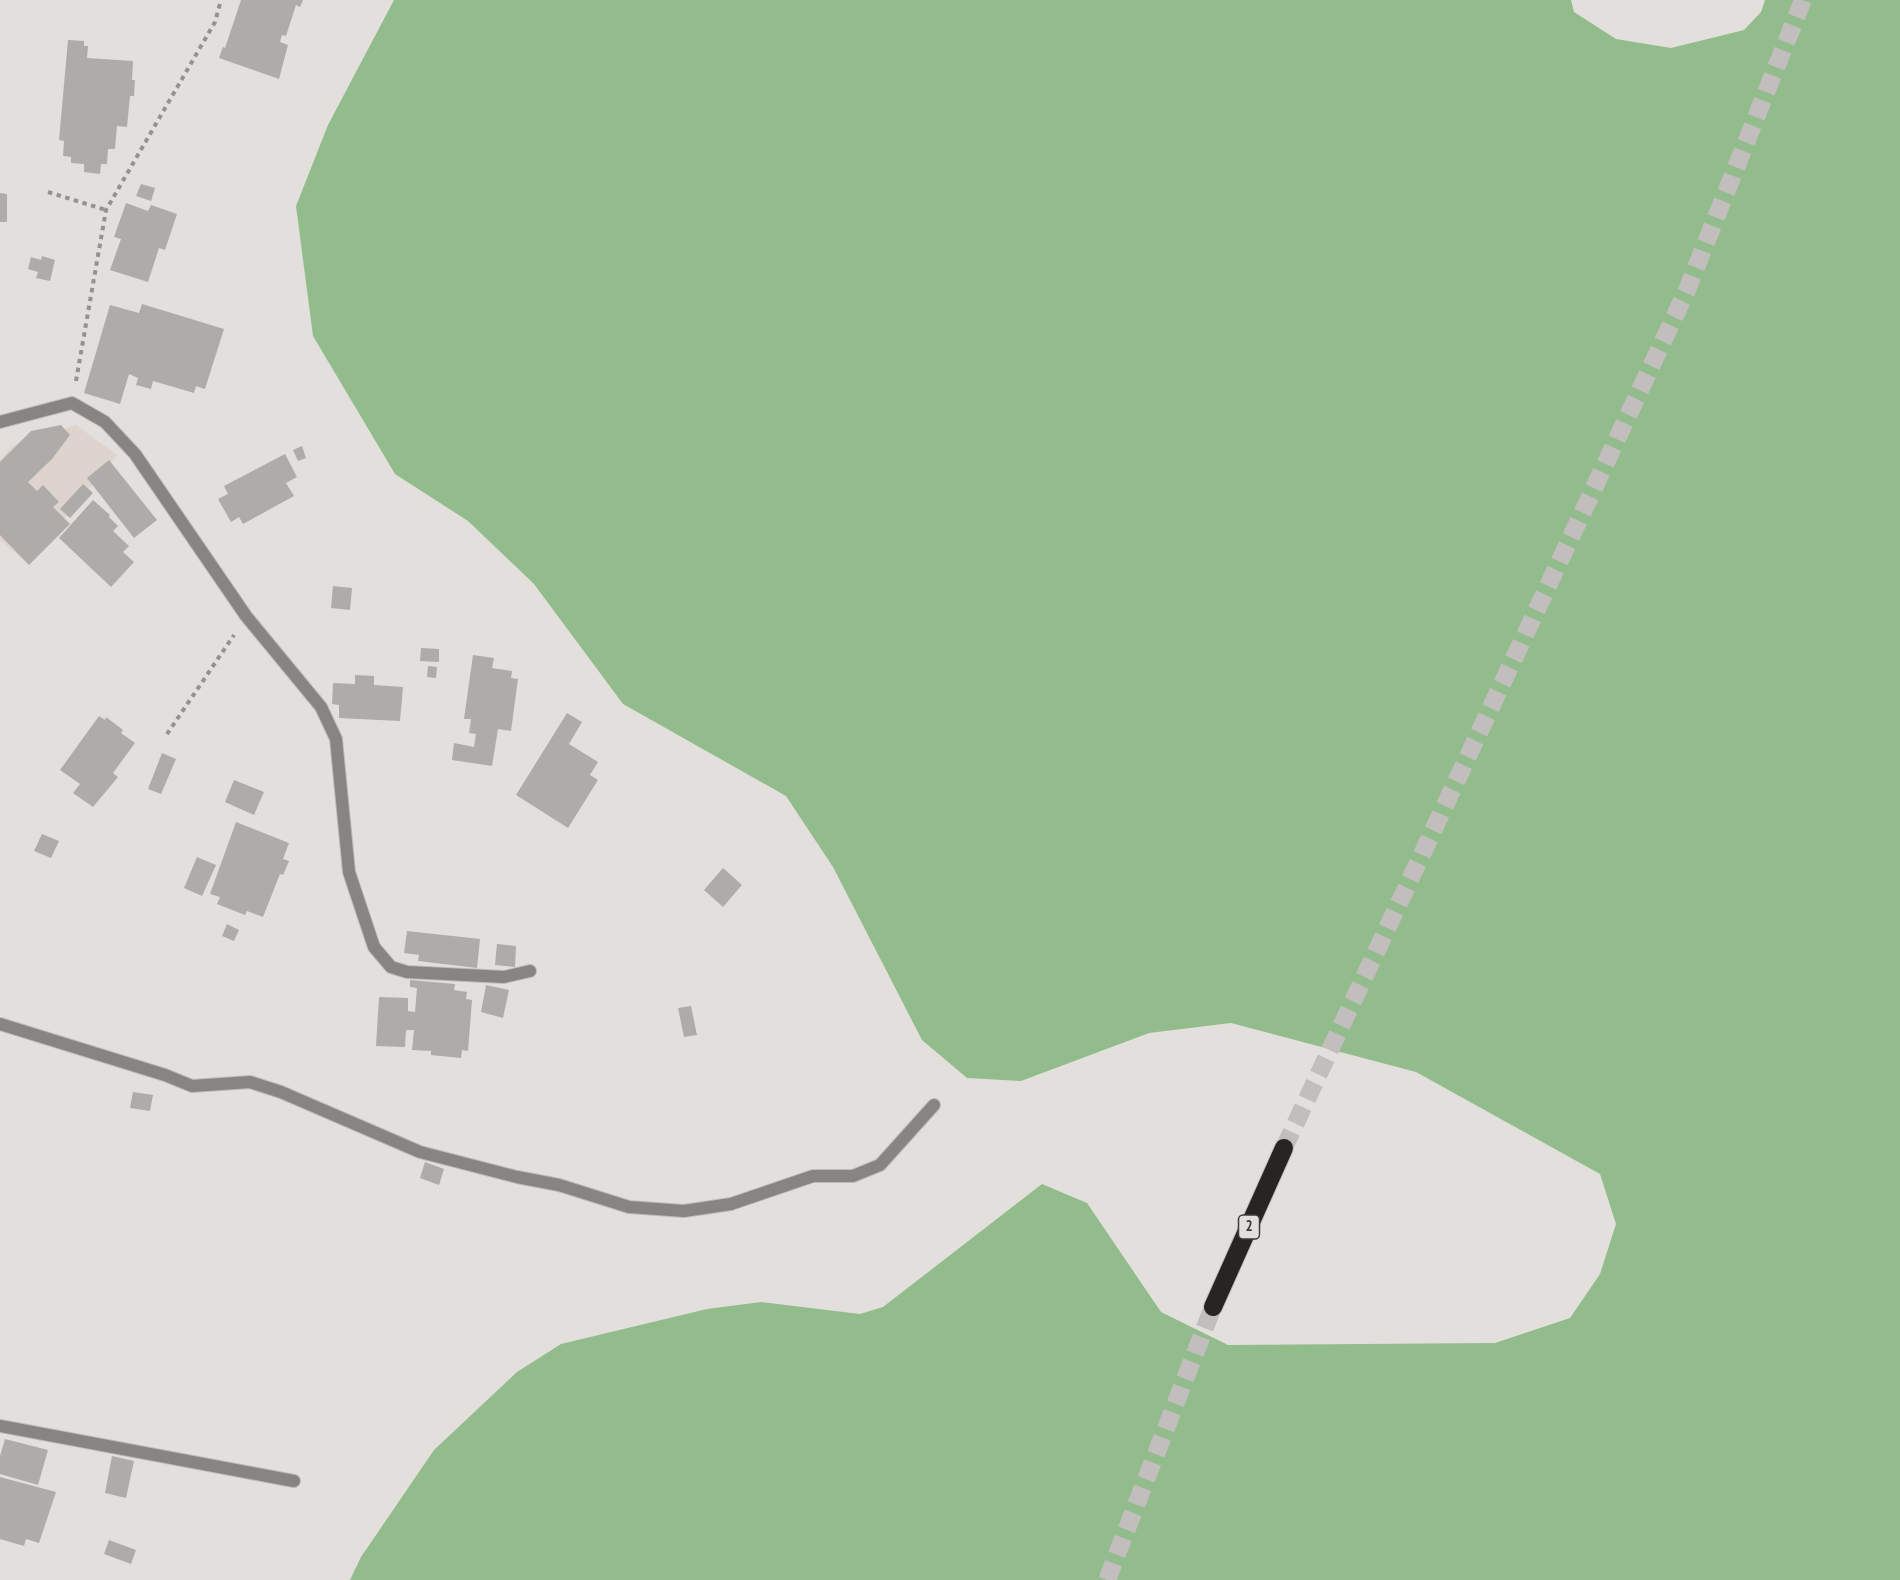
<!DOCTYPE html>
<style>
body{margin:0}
canvas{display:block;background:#e3dfdd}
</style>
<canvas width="1900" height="1580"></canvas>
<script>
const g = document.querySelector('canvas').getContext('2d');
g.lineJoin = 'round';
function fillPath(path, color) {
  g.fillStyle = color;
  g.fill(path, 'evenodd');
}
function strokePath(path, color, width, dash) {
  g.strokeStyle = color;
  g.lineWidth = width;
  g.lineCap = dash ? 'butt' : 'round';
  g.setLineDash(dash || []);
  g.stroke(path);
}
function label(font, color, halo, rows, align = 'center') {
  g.font = font + ' "PT Sans Narrow",sans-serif';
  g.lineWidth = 4.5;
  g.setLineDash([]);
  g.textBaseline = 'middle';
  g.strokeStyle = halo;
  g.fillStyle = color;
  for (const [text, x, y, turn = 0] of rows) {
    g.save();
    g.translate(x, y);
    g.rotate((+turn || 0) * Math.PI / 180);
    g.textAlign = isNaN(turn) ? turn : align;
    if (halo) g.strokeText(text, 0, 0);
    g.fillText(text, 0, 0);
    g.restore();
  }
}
fillPath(new Path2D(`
 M76,425L117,455L28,564L0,540V460L12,446Z`), '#ded3cd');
fillPath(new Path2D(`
 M394,0H1571L1574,12L1616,39L1671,48L1744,30L1761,12L1765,0H1900V1580H350L361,1557L434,1450L517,1372L561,1344L707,1309L761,1302L860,1314L883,1307L1042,1184L1087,1203L1161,1312L1228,1345L1495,1343L1570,1318L1600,1274L1616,1224L1600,1174L1416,1072L1231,1023L1149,1033L1021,1081L967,1078L922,1040L833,867L786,796L623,704L534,584L468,521L395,474L313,336L296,206L328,125Z`), '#93bc8c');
fillPath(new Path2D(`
 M241,0H303L300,7L296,5L286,36L282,35L280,42L288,45L279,79L219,58L223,47L225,48Z
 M68,40L84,41V46H88L87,58L133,61L132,80H135L134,96H130L127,127L117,126L115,149H108L107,164H101L100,174L84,172V164L71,163V157L63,156L64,141L59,140Z
 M141,184L155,188L151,201L136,196Z
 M0,193L7,194V222H0Z
 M126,203L148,211L151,205L177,214L165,250L159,248L148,282L110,270L121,239L114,237Z
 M42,256L55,260L50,281L36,278L38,272L28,269L31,257L41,260Z
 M142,304L224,329L205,389L196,386L194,393L153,381L151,389L136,385L138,378L129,374L120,404L84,393L110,305L139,313Z
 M61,425L70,435L52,459L28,482L37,491L43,485L59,502L53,507L70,524L29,565L0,535V462L31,431Z
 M302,446L306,458L298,461L293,450Z
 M285,454L297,477L286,483L294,496L243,524L239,517L231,522L218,499L228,494L224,486Z
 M109,460L157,520L134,538L87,478Z
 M83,484L93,493L70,518L60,509Z
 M93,500L110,515L109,517L118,526L113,531L129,546L123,552L134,562L111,587L59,538Z
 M333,586L352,588L350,610L331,608Z
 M421,648L439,649V662L420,661Z
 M473,655L494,658L492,668L512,671L511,678L518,679L511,731L498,729L492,766L452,760L454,743L474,747L476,734L469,733L471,719H464Z
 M428,666L437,667L436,678L427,677Z
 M355,675L374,676V685L403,687L400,721L339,718V705L332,704L333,683L355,684Z
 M567,713L582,722L569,744L598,762L590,775L598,780L568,828L516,795Z
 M99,716L105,720L106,717L123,730L121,733L135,743L113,773L118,777L93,807L73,793L80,784L60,770Z
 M162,753L176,759L161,794L148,789Z
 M234,780L264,792L254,815L225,802Z
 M236,822L289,843L283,859L289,861L283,875L280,874L263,917L247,911L245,915L217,904L220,897L210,894Z
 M42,834L59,841L51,858L34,851Z
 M197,857L216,865L202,896L184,888Z
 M723,868L742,885L723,907L704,890Z
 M227,924L239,930L234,941L222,936Z
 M407,931L480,939L477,968L418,961L419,955L404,953Z
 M497,944L516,946L515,967L495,965Z
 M410,980L455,984L454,990L467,992L466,999L472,1000L468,1051L462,1050L461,1058L431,1055V1051L412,1050L414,1030H406L405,1047L376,1046L379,997L408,998V1011L415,1012L417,988L410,987Z
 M486,985L509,990L503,1018L481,1012Z
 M691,1006L697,1035L684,1037L678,1008Z
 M133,1092L153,1095L150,1111L130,1108Z
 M425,1162L444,1169L439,1185L420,1178Z
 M5,1439L48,1450L38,1485L0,1474V1456Z
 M112,1456L134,1461L126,1498L105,1493Z
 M0,1477L56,1492L39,1543L26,1539L24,1546L0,1539Z
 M109,1540L136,1550L131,1564L104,1554Z`), '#aeaba9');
strokePath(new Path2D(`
 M1284,1148L1687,290L1803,0
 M1107,1580L1213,1307`), '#c2bebd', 18, [18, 9]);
const lane = new Path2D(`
 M0,1426L294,1481`);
const street = new Path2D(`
 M0,422L72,403L105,422L135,454L246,616L321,707L336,739L349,872L374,947L391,967L407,972L504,977L530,971
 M0,1024L165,1075L192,1086L250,1082L281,1092L420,1152L517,1177L559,1185L629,1207L684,1211L731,1204L813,1176H853L880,1165L934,1105`);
const highway = new Path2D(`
 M1213,1307L1284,1148`);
strokePath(lane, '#bebbb9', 14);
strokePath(street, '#bebbb9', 14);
strokePath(highway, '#bebbb9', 20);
strokePath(new Path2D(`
 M48,192L106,210
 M76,381L106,210L215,22L221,0
 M167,734L234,635`), '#949290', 4, [4.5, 4.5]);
strokePath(lane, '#868584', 12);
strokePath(street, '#868584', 12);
strokePath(highway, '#272423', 18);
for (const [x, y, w] of [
 [1249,1227,21]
]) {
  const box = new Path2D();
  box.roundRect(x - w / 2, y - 12, w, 24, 4.5);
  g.fillStyle = '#e3dfdd';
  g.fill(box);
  strokePath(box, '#3d3c3b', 1.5);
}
label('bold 15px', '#3d3c3b', null, [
 ["2",1249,1227]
]);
</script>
